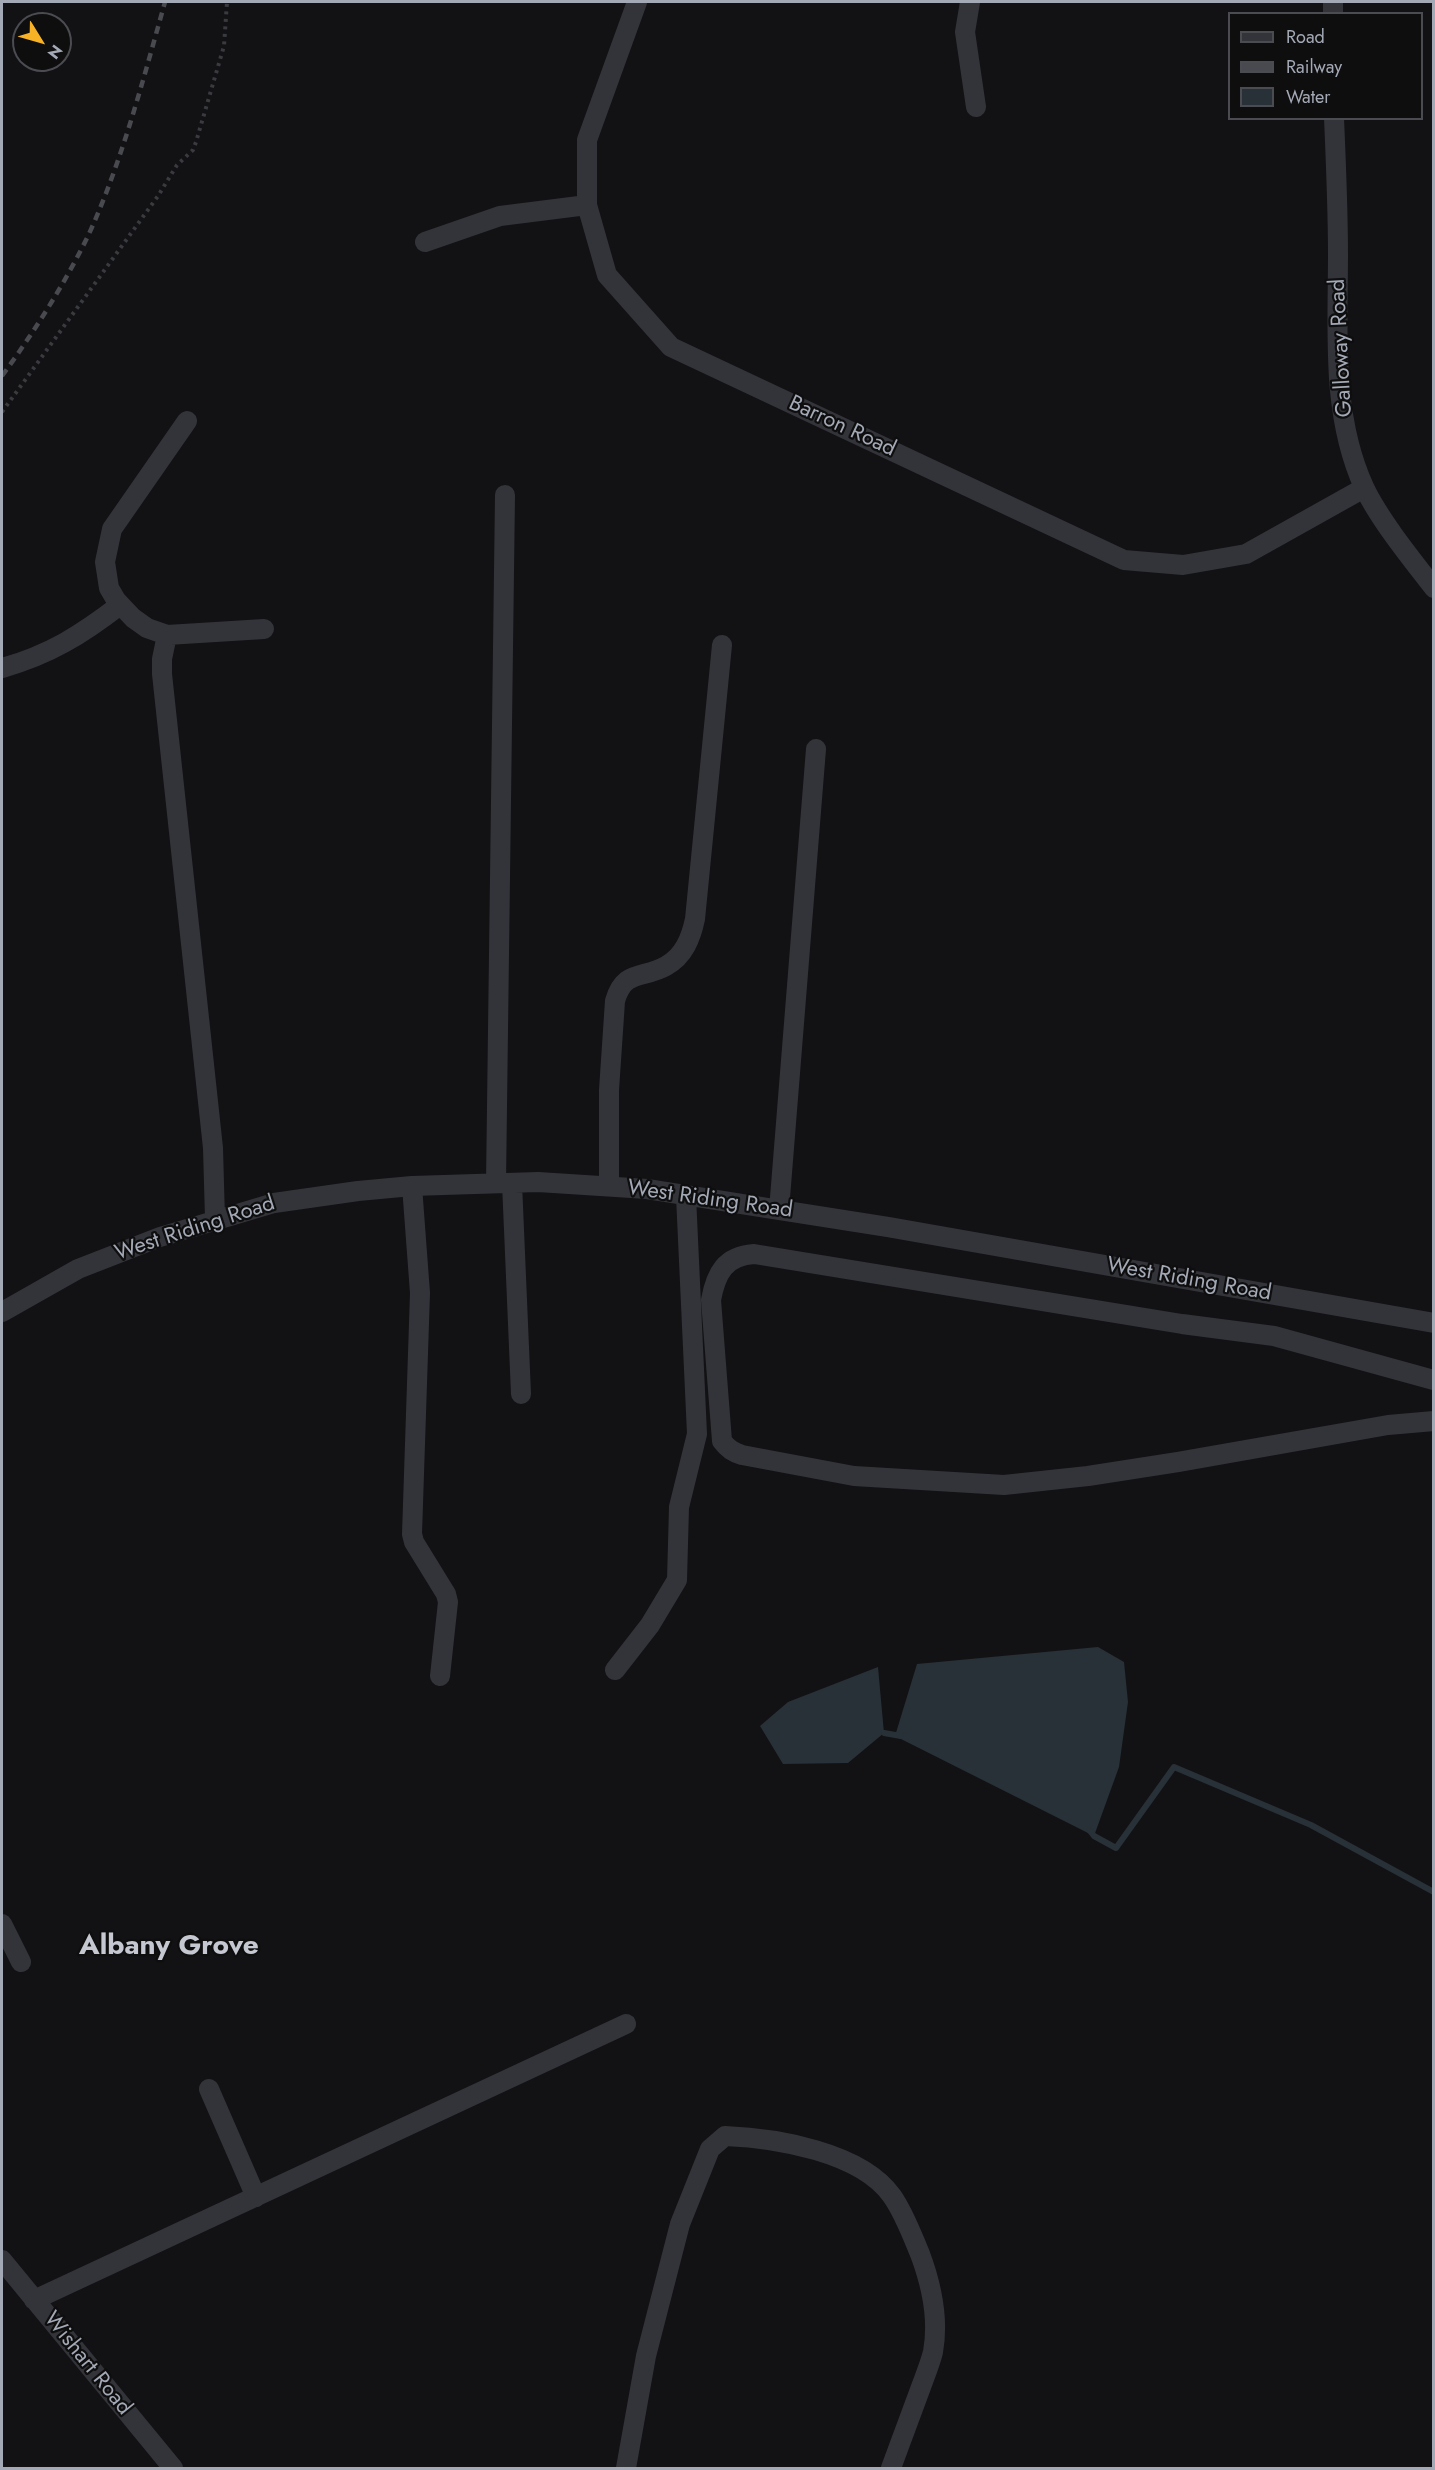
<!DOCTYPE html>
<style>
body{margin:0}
#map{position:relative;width:1435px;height:2470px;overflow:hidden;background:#121214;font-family:Jost,sans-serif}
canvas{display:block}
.frame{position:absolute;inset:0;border:3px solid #a3a9b5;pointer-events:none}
.legend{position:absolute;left:1228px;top:12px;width:195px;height:108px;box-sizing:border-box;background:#0e0e0f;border:2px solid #4a4c51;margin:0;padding:8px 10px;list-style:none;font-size:18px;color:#a3a9b5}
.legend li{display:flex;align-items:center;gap:12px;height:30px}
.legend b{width:30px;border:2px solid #4a4c51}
.north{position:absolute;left:12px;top:12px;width:60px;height:60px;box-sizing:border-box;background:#0e0e0f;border:2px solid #4a4c51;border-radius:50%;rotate:127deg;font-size:16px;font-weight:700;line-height:24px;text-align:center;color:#a3a9b5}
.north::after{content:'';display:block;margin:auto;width:21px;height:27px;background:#f8b226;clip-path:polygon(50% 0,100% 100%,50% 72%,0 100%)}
</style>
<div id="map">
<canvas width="1435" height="2470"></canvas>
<div class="frame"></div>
<ul class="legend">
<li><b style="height:8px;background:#333439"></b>Road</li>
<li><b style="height:8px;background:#484a50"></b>Railway</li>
<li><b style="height:16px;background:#283138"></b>Water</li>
</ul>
<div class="north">N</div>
</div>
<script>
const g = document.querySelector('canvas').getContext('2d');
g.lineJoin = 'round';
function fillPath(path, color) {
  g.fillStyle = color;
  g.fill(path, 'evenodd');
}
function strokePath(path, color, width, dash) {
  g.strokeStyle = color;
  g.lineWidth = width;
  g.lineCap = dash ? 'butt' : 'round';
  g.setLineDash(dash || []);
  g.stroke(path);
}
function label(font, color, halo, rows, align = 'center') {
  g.font = font + ' Jost,sans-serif';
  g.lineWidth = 4.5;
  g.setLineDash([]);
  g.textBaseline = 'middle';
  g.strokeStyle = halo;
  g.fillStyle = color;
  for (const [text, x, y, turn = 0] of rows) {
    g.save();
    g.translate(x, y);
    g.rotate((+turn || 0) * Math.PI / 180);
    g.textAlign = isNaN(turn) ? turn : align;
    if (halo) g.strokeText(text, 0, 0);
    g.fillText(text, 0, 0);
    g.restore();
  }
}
fillPath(new Path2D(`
 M1098,1647L1124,1662L1128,1702L1119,1767L1094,1836L895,1736L917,1664Z
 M878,1667L884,1733L848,1763L783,1764L760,1726L788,1702Z`), '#283138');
strokePath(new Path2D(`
 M884,1733L901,1736
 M1090,1831L1094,1836L1116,1848L1174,1767L1311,1825L1434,1892`), '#283138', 6);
strokePath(new Path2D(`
 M2,412L158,196L177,165L193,150L196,142L224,46L227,2`), '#393b40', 4, [3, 4.5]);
strokePath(new Path2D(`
 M637,2L587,140V205L607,275L671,347L1124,560L1183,565L1246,554L1364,488
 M970,2L965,32L976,107
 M1333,2V14
 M1334,118C1336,164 1338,209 1338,255C1338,332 1331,415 1364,487C1379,519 1412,560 1434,588
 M425,242L500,216L587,205
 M187,421L112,529L105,562L109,588L116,600L133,618L147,628L167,635L264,629
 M167,635L162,659V674L213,1148L215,1219
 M2,668C49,655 81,635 120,605
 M496,1183L505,495
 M512,1183L521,1394
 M412,1186L420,1293L412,1534L414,1542L446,1594L448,1602L440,1676
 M609,1186V1090L615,1001C624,969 643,979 666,966C684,956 691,938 695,919L722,645
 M779,1210L816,749
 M2,1312L78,1269L160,1237L274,1203L358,1191L412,1186L538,1182L647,1189L748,1205L888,1227L1434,1323
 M1434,1380L1274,1336L1182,1324L754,1254C725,1256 716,1273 711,1300L722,1441C728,1449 733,1452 742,1455L854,1476L1004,1485L1088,1476L1178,1462L1388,1425L1434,1421
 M615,1670L650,1625L677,1580L679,1507L697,1434L686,1196
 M2,1924L21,1962
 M209,2089L256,2197
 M2,2260L173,2468
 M34,2300L626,2024
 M626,2468L646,2356L680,2224L710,2149L725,2136C776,2138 861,2152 892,2196C904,2213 912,2235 920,2254C932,2286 939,2319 933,2352C930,2364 925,2376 921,2387C911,2414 901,2441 891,2468`), '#333439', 20);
strokePath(new Path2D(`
 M2,376C34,332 64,285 88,236C122,162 143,80 165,2`), '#484a50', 4.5, [8, 6]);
label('22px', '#a3a9b5', '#0e0e0f', [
 ["Galloway Road",1342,348,-93],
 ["Barron Road",842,427,25],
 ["West Riding Road",710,1200,8],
 ["West Riding Road",195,1229,-18],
 ["West Riding Road",1189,1280,10],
 ["Wishart Road",87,2364,51]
]);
label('bold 28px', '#c5c8d1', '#0e0e0f', [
 ["Albany Grove",169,1947]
]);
</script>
